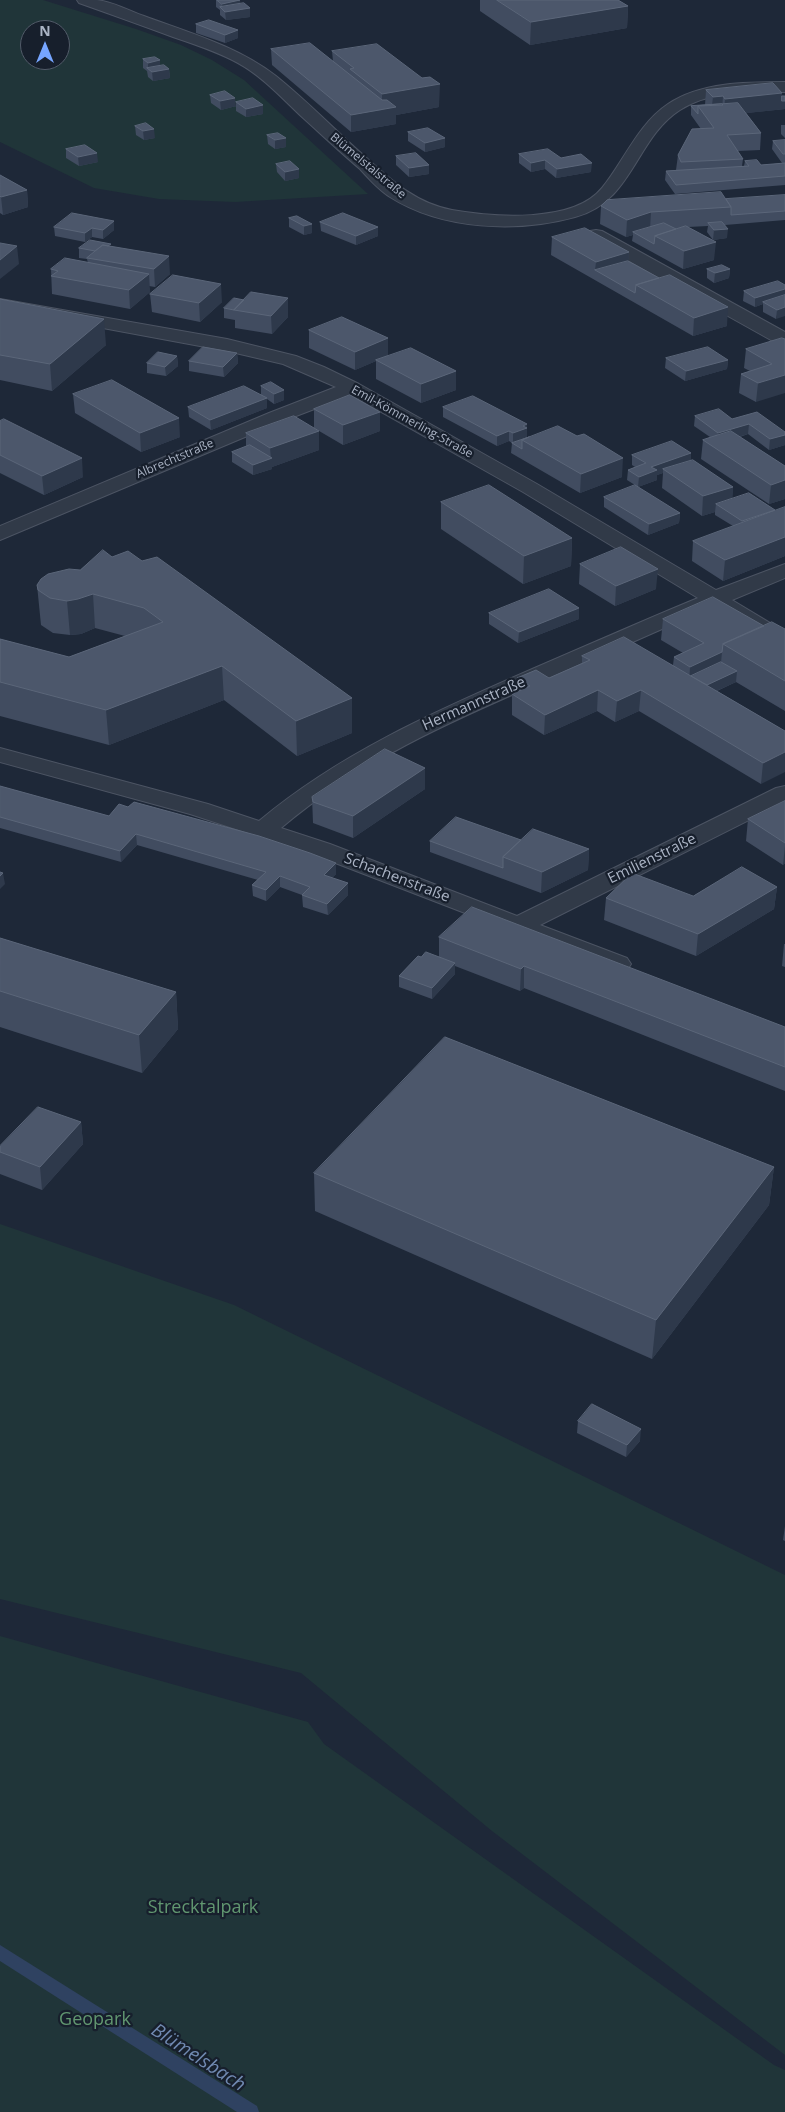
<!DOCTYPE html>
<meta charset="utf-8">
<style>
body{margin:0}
#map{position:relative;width:785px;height:2112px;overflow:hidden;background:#1e2838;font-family:"Open Sans",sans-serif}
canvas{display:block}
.north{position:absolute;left:20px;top:20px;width:50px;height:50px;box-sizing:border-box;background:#171f2c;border:1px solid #525b69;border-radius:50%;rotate:0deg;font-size:14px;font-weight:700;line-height:20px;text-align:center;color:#abb4c5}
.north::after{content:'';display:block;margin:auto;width:18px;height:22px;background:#76a5ff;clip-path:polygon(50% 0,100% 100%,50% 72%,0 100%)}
</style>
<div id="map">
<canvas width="785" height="2112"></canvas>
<div class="north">N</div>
</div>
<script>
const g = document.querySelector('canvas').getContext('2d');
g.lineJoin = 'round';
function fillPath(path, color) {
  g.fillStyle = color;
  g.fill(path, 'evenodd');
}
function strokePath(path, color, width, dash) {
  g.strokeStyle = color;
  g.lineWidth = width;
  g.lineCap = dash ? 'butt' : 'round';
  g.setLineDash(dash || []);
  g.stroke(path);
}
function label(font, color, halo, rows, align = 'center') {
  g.font = font + ' "Open Sans",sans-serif';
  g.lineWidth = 4.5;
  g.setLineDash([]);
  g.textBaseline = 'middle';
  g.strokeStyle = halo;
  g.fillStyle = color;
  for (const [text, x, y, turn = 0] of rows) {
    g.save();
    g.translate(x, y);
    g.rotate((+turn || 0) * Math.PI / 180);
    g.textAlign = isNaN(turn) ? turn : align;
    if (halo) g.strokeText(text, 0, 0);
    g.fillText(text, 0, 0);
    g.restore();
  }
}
fillPath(new Path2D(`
 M0,0H43L136,29L181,45L212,60L244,80L368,194L235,202L159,199L94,188L0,142ZM30,30H60V60H30Z
 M0,1224L234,1305L785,1575V2055L492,1831L301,1673L0,1599Z
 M0,1636L308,1722L324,1744L774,2065L785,2070V2112H0Z`), '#203539');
fillPath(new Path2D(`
 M0,1945L257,2106L259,2112H237L0,1961Z`), '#2f4261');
const minor = new Path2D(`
 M77,0C83,0 91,0 97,0C113,2 130,11 144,16C190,33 237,46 276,76C306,100 333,128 362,154C389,178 414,203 452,210C492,217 573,224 602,188C624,161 638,124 668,104C701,82 747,82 785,82V92C750,92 711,90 680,110C635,139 633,202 575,217C517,233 442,230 390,197C379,190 369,179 360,169C340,152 321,134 301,116C282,98 262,76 238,63C218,52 194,44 173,37C141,25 110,14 79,3Z
 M596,230L602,231L785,332V346L778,344L590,239L587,235L590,231Z
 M0,299L227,339L296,356L324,367L359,384L537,484L716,590L785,564V578L732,600L785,632V648L777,646L713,607C656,631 600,657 544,681C451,721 358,762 281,828L330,844L517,916L776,788L785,786V802L540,925L627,958L631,964L627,970L618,972L312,854L190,814L0,762V748L208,804L259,821C340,753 434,712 530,670C586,646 642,621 698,598L523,492L351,395L283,421L0,540V526L269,413L336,387L283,364L227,351L0,309Z`);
strokePath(minor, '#4c5463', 2);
fillPath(minor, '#313a48');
fillPath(new Path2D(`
 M216,0H240V4L250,8V17L226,20L220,15V10L216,7Z
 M480,0H618L628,6L627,28L530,45L480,11Z
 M196,24L238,30V38L225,43L196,33Z
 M271,49L333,61L332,51L439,107L396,115V124L351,132L272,65Z
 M143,59L169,69L170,78L153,81L148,77L147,71L143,68Z
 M706,90L785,96V109L746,113L761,133L760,150L738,151L743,159L742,166H744L745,161L761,165L785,163V185L675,194L665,180L666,171L676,170L678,155L701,129L691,115V106L705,105Z
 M210,95L236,106L221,110L211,103Z
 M236,102L263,105V114L246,117L236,111Z
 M781,125H785V138L781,134Z
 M135,126L155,138L144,140L136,135Z
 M408,132L445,138V147L425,152L408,141Z
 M267,135L286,147L275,149L268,144Z
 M785,140V163H782L772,149L773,141Z
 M66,149L98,162L79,166L66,158Z
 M519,154L561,158L591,172L556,178L545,169L531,172L519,163Z
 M396,156L429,165V174L409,177L396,165Z
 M276,164L299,178L285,181L277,172Z
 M0,175L27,190L28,207L3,215L0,213Z
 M785,195V220L725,225L727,238L713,240L707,232L708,226L688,227L714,260L683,269L632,241L633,235L626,237L600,224L601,206L726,199Z
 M297,216L312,233L304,235L289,227V218Z
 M114,221V230L103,239L92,237L85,242L55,236L54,227Z
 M320,222L378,227V236L356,245L321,231Z
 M552,237L629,252L628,261L727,326L693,336L551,255Z
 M111,246L170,274L155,287L149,286L150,292L130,309L52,294L51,269L88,263L87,259L79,258V248Z
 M707,269H730L729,278L714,283L707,278Z
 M785,285L776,319L763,312V304L755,307L743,301L744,291Z
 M150,294L222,302L200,322L152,312Z
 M0,299L106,345L52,391L0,380Z
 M224,308L288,317L272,334L235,328V320L224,318Z
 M309,330L388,338V356L456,371V390L421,403L376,379V361L355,370L309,348Z
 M782,338L756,402L739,393L741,374L750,371L744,368L746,349Z
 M237,353L238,363L224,377L189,371V361Z
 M177,356L178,366L166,376L147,373V363Z
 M666,358L728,360L727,369L685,381L665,368Z
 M261,386L284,400L274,404L267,399V408L211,430L189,417L188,407L261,395Z
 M73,394L180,437L141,452L75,413Z
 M443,407L527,428V438L622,477L580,493L511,453L512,443L509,441L497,446L443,417Z
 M314,409L380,431L343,445L314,428Z
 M695,416L732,419L785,432V445L769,450L748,434L740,437L785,466V499L769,504L701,459L703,440L710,437L694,426Z
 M0,421L83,477L44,495L0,473Z
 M319,431V450L272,467V469L253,475L232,462V452L246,446V433Z
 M632,455L691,460L733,487L732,499L775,511L785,507V556L723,581L692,561L693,541L733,526L715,515V512L702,516L662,488L663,473L657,475V480L638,487L627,480L628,470L635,467L632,465Z
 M604,497L680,513L679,523L648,535L604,507Z
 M441,502L572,538L571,566L523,584L441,529Z
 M112,557L142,561L352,698V733L297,756L224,700L109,745L0,716V639L69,657L125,636L95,628L81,634L70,635L53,633L41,625L37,585L80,570Z
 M580,564L656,589L615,606L579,584Z
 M489,613L579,619L518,643L489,624Z
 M663,619L764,626L785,629V711L736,682L717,691L785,731L761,784L639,711L615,722L597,711L544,735L512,715V694L517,692V678H549L582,663V656L673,665L674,657L683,653L661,640Z
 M425,768V789L353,838L313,823L312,797Z
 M0,786L109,816L336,874L332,878L348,883V895L328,915L303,907L302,895L280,887L266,901L253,896L252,885L258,880L137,845L121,862L0,828Z
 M785,801V863L783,865L746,841L748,819Z
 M521,840L589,849L588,870L541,893L430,852V841Z
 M777,887L774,909L696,956L604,920L606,898L693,896Z
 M439,937L785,1027V1091L524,988L520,991L455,966V974L432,999L399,987V976L421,957H439Z
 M0,938L176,992L178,1029L142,1073L0,1027Z
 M784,944H785V967L782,966Z
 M81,1122L83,1144L42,1190L0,1174V1146Z
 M774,1167L769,1205L652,1359L315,1211L314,1173Z
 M578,1421L640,1441L626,1457L577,1433Z
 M785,1526V1541L783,1540Z`), '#414c60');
fillPath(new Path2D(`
 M240,0L241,8L223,9L222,4Z
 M628,6L627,28L530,45L531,22Z
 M250,8V17L226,20L225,12Z
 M238,30V38L225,43V35Z
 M160,60V69H148V63Z
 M169,69L170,78L153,81L152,72Z
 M440,84L439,107L396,115V124L351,132V115L382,110V94Z
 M782,93V101H785V109L729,115L724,112L725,99Z
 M723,96L722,112L711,113L713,97Z
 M235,98L236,106L221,110L220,101Z
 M263,105V114L246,117V109Z
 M154,129L155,138L144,140L143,131Z
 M286,138V147L275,149V140Z
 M445,138V147L425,152V143Z
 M97,153L98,162L79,166L78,157Z
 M545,160V169L531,172V163Z
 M592,163L591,172L556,178L557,169Z
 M429,165V174L409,177V168Z
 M299,169V178L285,181V172Z
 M27,190L28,207L3,215L1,197Z
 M651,212L650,230L633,232V235L626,237L627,220Z
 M114,221V230L103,239V230Z
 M312,224V233L304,235V226Z
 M378,227V236L356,245V236Z
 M92,228V237L85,242V233Z
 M728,229L727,238L713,240L714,230Z
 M716,242L714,260L683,269L684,251Z
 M17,246L19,264L0,279V260Z
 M629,252L628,270H595L596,262Z
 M169,256L170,274L155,287L154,269Z
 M730,269L729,278L714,283L715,273Z
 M149,274L150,292L130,309L129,290Z
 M221,284L222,302L200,322L199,303Z
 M785,289V298L763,302V304L755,307V298Z
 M288,298V317L272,334L271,316Z
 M728,307L727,326L693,336L694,318Z
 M785,307V316L776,319L777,310Z
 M104,319L106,345L52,391L50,364Z
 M388,338V356L376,360V361L355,370V352Z
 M237,353L238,363L224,377L223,367Z
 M177,356L178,366L166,376L165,367Z
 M728,360L727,369L685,381L686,371Z
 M456,371V390L421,403V384Z
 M785,375V393L756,402L758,383Z
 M284,390V400L274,404V394Z
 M267,398V408L211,430L210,420Z
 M380,412V431L343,445V425Z
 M179,418L180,437L141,452L140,433Z
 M527,424V438L513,443V433L523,426Z
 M749,424L748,434L717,443L718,433Z
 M319,431V450L272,467V469L253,475V465L271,459L270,448Z
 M509,431V441L497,446V436Z
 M785,435V445L769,450L770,439Z
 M691,453V463L663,469V473L657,475V480L638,487L639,477L651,467Z
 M82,458L83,477L44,495L42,476Z
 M623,458L622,477L580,493L581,474Z
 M785,480V499L769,504L771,485Z
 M733,487L732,506L716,504L715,512L702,516L703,496Z
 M680,513L679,523L648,535L649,524Z
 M785,537V556L723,581L725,560Z
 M572,538L571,566L523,584L524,556Z
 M658,569L656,589L615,606L616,586Z
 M93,594L95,628L81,634L70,635L67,601Z
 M579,608V619L518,643L519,632Z
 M722,652L720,673L689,685L690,667Z
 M222,666L224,700L109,745L106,710Z
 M737,671L736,682L696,700L697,690Z
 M598,690L597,711L544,735L545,715Z
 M641,690L639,711L615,722L617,701Z
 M352,698V733L297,756L296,721Z
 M785,752V772L761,784L763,763Z
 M425,768V789L353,838V816Z
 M136,834L137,845L121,862L120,851Z
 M785,846V863L783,865Z
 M589,849L588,870L541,893L542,872Z
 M336,863V874L324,886V875Z
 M3,873L5,884L0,889V876Z
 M280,876V887L266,901V890Z
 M348,883V895L328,915L327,904Z
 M777,887L774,909L696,956L698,934Z
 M455,963V974L432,999V988Z
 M524,966V988L520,991L521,969Z
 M176,992L178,1029L142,1073L139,1035Z
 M81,1122L83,1144L42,1190L40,1167Z
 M774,1167L769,1205L652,1359L656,1320Z
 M641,1429L640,1441L626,1457L627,1445Z`), '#2e394b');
const building = new Path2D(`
 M217,0H240L222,4Z
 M497,0H618L628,6L531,22Z
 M244,3L250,8L225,12L220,7Z
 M209,20L238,30L225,35L196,24Z
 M310,43L382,100H387L396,107L351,115L271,49Z
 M377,44L422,78L430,77L440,84L382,94L350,69L354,68L332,51Z
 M155,57L160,60L148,63L143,59Z
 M164,65L169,69L152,72L147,68Z
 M773,83L782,93L725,99L723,96L713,97L706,90Z
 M225,91L235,98L220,101L210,95Z
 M782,96H785V101H782Z
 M253,98L263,105L246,109L236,102Z
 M738,103L761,133L727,135L743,159L681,162L678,155L692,129L714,128L698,106Z
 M722,104L723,105L698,106V114L691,106Z
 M146,123L154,129L143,131L135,126Z
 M428,128L445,138L425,143L408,132Z
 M278,133L286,138L275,140L267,135Z
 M785,140V154H783L773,141Z
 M85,145L97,153L78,157L66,149Z
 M548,149L561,158L581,154L592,163L557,169L545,160L531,163L519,154Z
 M416,153L429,165L409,168L396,156Z
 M757,160L761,165L785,163V176L676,185L666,171L749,166L745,161Z
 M290,161L299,169L285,172L276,164Z
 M0,175L27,190L1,197L0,196Z
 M721,192L731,207L651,212L627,220L601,206L607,200Z
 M785,195V211L731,215V207L726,199Z
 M72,213L114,221L103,230L92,228L85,233L54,227Z
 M343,213L378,227L356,236L320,222Z
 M297,216L312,224L304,226L289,218Z
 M722,222L728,229L714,230L708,223Z
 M664,223L676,229L655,236L654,244L633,232Z
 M686,226L716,242L684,251L655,236Z
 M585,228L629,252L596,262L552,237Z
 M90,240L111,244L108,246L103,245L95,251L79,248Z
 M0,243L17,246L0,260Z
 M103,245L169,256L154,269L87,258Z
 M65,258L149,274L129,290L51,276L58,271L51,269Z
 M628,261L659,278L636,285L635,293L595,270Z
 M722,265L730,269L715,273L707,269Z
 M173,275L221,284L199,303L150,294Z
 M670,275L728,307L694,318L636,285Z
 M778,281L785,285V289L755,298L744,291Z
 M251,292L288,298L271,316L234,310Z
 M785,295V307L777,310L763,302Z
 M234,298L244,300L234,310L224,308Z
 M0,299L104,319L50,364L0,355Z
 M342,317L388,338L355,352L309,330Z
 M782,338L785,339V375L758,383L741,374L772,364L746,349Z
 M203,347L237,353L223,367L189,361Z
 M708,347L728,360L686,371L666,358Z
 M411,348L456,371L421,384L376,360Z
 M158,352L177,356L165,367L147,363Z
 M112,380L179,418L140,433L73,394Z
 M271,382L284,390L274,394L261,386Z
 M244,386L267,398L210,420L188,407Z
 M350,395L380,412L343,425L314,409Z
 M473,396L527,424L523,426L527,428L513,433L509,431L497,436L443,407Z
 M719,409L732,419L757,412L785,432V435L770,439L749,424L718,433L695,416Z
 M294,416L319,431L270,448L246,433Z
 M4,419L82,458L42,476L0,455V421Z
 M558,426L577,436L584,434L623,458L581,474L522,440Z
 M731,431L785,466V480L771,485L703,440Z
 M529,437L522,440V449L512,443Z
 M672,441L691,453L651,467L657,470L639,477L628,470L646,463L632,455Z
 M250,445L272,458L253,465L232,452Z
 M693,460L733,487L703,496L663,469Z
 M489,485L572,538L524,556L441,502Z
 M635,485L680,513L649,524L604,497Z
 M749,493L775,510L742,521L716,504Z
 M785,507V537L725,560L693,541Z
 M621,547L658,569L616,586L580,564Z
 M103,550L112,557L128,551L142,561L157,557L352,698L296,721L222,666L106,710L0,682V639L69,657L163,622L144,608L93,594L78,599L67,601L50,598L38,590L37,585L41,579L48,574L69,569L80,570Z
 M549,589L579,608L519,632L489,613Z
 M713,597L764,626L723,644L722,652L690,667L674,657L704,643L663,619Z
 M772,622L785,629V681L723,644Z
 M624,637L785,731V752L763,763L641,690L617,701L598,690L545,715L512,694L530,686L517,678L536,670L549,678L590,660L582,656Z
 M721,662L737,671L707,685L691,676Z
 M385,749L425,768L353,816L313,802L312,797Z
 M0,786L109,816L119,804L128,807L134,802L259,836L310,853L336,863L324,875L348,883L327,904L302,895L310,887L280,876L266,890L252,885L266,872L136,834L120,851L0,817Z
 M785,801V843L748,819Z
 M456,817L521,840L503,857V868L430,841Z
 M533,829L589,849L542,872L503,857Z
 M742,867L777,887L698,934L606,898L632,873L693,896Z
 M0,872L3,873L0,876Z
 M472,907L785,1027V1067L524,966L521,969L439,937Z
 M0,938L176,992L139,1035L0,991Z
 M426,952L455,963L432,988L399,976L418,956L421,957Z
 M445,1037L774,1167L656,1320L314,1173Z
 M38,1107L81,1122L40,1167L0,1152V1146Z
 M592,1404L641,1429L627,1445L578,1421Z`);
fillPath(building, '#4c576b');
strokePath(building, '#5b6679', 1);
label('12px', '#abb4c5', '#171f2c', [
 ["Blümelstalstraße",368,166,40],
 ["Emil-Kömmerling-Straße",412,422,29],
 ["Albrechtstraße",175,459,-23]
]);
label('15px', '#abb4c5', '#171f2c', [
 ["Hermannstraße",474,704,-24],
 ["Emilienstraße",652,859,-26],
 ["Schachenstraße",397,878,21]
]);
label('18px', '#619770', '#171f2c', [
 ["Strecktalpark",203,1908],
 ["Geopark",95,2020]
]);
label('italic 19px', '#7089b1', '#171f2c', [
 ["Blümelsbach",198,2058,33]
]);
</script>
